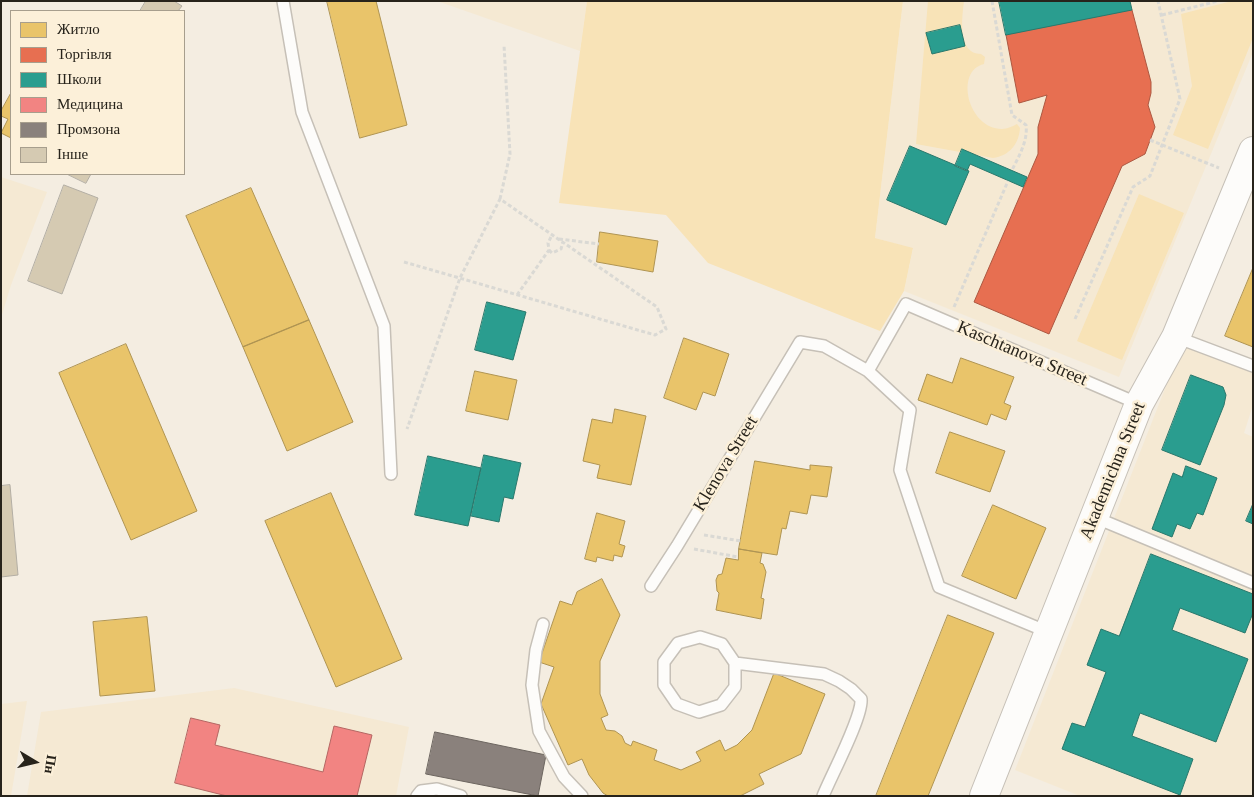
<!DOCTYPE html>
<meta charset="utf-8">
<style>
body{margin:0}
#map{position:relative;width:1254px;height:797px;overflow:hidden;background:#f4ede1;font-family:"Times New Roman",serif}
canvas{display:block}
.frame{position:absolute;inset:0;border:2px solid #27231b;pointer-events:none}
.legend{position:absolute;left:10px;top:10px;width:175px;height:165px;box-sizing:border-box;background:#fcf0d9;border:1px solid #a79e8d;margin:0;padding:6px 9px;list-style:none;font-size:15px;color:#27231b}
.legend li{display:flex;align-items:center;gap:10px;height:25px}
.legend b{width:25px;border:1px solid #a79e8d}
.north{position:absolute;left:10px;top:737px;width:50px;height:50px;-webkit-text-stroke:4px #fcf0d9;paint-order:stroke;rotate:99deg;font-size:14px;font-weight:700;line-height:20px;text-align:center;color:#27231b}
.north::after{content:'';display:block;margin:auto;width:18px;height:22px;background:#27231b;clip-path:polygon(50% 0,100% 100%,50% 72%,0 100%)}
</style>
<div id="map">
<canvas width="1254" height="797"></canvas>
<div class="frame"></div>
<ul class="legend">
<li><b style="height:14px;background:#e9c46a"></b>Житло</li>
<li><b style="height:14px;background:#e76f51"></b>Торгівля</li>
<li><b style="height:14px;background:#2a9d8f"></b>Школи</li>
<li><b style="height:14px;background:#f28482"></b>Медицина</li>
<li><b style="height:14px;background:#8a817c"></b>Промзона</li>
<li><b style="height:14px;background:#d5cab2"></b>Інше</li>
</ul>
<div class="north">Пн</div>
</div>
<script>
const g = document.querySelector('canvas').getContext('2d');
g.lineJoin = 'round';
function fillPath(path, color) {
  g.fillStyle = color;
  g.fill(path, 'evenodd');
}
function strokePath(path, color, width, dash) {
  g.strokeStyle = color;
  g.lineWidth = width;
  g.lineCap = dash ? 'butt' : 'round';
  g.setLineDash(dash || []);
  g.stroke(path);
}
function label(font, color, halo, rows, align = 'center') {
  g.font = font + ' "Times New Roman",serif';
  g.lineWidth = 5;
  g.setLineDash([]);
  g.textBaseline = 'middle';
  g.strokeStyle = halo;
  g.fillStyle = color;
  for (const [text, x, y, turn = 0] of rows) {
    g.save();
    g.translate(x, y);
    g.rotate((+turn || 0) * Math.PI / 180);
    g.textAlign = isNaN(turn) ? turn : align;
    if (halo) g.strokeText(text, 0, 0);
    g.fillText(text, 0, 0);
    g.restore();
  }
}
fillPath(new Path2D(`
 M437,1H587L580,51Z
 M903,1H1253V52L1119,377L904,291L913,249L875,238Z
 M1,177L47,192L11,285L1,318Z
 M1183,343L1253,370V405L1244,433L1253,437V796H1080L1015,770Z
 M234,688L409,727L396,796H27L41,712Z
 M27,701L11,796H1V704Z`), '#f5e9d3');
fillPath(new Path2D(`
 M587,1H903L875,238L913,248L904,291L880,331L708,263L666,215L559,203Z
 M928,1H964C962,17 957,54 981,54L985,57L984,64C954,71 968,129 1002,129C1007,129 1013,126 1017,124L1020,128C1019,144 1009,156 993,158L916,144Z
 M1232,1H1253V38L1208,149L1173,135L1192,86L1181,14Z
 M1139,194L1184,213L1122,360L1077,341Z`), '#f8e3b7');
const homes = new Path2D(`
 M327,1H376L407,125L360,138Z
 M11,93V138L1,133L8,119L1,116V111Z
 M251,188L309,320L243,347L186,216Z
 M600,232L658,241L653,272L597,262Z
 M1253,268V347L1225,336Z
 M309,320L353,422L287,451L243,347Z
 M684,338L729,354L715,396L703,392L696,410L664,398Z
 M126,344L197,511L131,540L59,373Z
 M961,358L1014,377L1004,403L1011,406L1006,420L991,414L987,425L918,400L927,374L952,383Z
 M475,371L517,380L508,420L466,411Z
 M615,409L646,416L631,485L597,478L600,465L583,461L592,419L612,423Z
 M950,432L1005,451L990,492L936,473Z
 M755,461L810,470V465L832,467L827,497L811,495L807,514L790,511L786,529L782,528L777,555L739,549Z
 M331,493L402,659L336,687L265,521Z
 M993,505L1046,528L1016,599L962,576Z
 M597,513L625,521L619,544L625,546L622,557L614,555L613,561L597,557L596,562L585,559Z
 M739,549L762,553L760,563L763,564L766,572L761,598L764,599L761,619L716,610L719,593L717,591L716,580L718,575L722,574L726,558L738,560Z
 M602,579L620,615L600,661V694L608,715L601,718L606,730L615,731L622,736L625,743L631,746L633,741L657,750L654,760L681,770L701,761L696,752L720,740L725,751L737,745L752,730L774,673L825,694L801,754L759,774L764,784L740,796H608L603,793L589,775L582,759L568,765L541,704L554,667L539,662L560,601L572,605L577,592Z
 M948,615L994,633L928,796H876Z
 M147,617L155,691L100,696L93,622Z`);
fillPath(homes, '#e9c46a');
strokePath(homes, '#af9452', 1);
const shops = new Path2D(`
 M1132,10L1151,82V93L1148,105L1155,127L1145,154L1122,166L1049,334L974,302L1038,154V127L1047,95L1019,103L1006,35Z`);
fillPath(shops, '#e76f51');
strokePath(shops, '#ad5841', 1);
const schools = new Path2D(`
 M999,1H1130L1132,10L1006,35Z
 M960,25L965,46L932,54L926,33Z
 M910,146L969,171L946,225L887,200Z
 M962,149L1027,177L1023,187L970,164L967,171L955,166Z
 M487,302L526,312L513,360L475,350Z
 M1191,375L1223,387L1226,395L1224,405L1200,465L1162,450Z
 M484,455L521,463L513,499L504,497L499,522L471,516Z
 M428,456L481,468L468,526L415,515Z
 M1186,466L1217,478L1203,515L1197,513L1190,529L1177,524L1172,537L1152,529L1173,473L1182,477Z
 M1253,504V524L1246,521Z
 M1151,554L1253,594V613L1245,633L1180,608L1172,630L1248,659L1216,742L1140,713L1132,736L1193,759L1180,795L1062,749L1072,723L1085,727L1106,672L1087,665L1101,629L1119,636Z`);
fillPath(schools, '#2a9d8f');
strokePath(schools, '#29786c', 1);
const health = new Path2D(`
 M191,718L220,725L215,745L323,772L334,726L372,735L357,796H227L175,783Z`);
fillPath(health, '#f28482');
strokePath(health, '#b56763', 1);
const industry = new Path2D(`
 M435,732L546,755L538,796L426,774Z`);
fillPath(industry, '#8a817c');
strokePath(industry, '#6c655f', 1);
const building = new Path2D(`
 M146,1H174L182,6L178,11H140Z
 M67,174H91L86,183Z
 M64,185L98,198L62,294L28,281Z
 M10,485L18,575L1,577V486Z`);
fillPath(building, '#d5cab2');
strokePath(building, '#b3aea4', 1);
const lane = new Path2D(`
 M283,1L302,112L384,326L391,474
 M1176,337L1253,366
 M868,371L910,410L900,470L939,587L1048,632
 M1094,517L1253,583
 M651,586L677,546L800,342L824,346L868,371L906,304L1139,404
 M543,624L536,650L532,685L539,731L564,777L582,796
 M735,663V687L721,705L699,712L677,704L664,685V662L678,643L700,637L722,644L735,663L824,674L839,681L851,689L861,699C863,716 831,776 823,796
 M417,796L421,791L437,789L461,796`);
const secondary = new Path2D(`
 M984,796L1139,404L1176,337L1253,151`);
strokePath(lane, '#c6c0b7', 14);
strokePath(secondary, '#c6c0b7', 30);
strokePath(new Path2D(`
 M992,1L1012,115L1026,125C1028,141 1019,156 1012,170
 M1162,15L1218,1
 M1150,140L1219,168
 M500,199L510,154L504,45
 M559,239L599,244
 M549,250L552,253L561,249L563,242
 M404,262C488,286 572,311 655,335L666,329L657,307L500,199L460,278L407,429
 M517,295L549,250L548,243L552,235
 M954,307L1008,181
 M1075,319L1133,187L1150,176L1180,99L1158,1
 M704,535L741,541
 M694,549L738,557`), '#dad9d4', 3, [4, 2.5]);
strokePath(lane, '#fdfcfa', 11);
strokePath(secondary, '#fdfcfa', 28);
label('18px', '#27231b', '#fcf0d9', [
 ["Kaschtanova Street",1022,354,23],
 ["Klenova Street",726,464,-59],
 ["Akademichna Street",1113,471,-68]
]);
</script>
